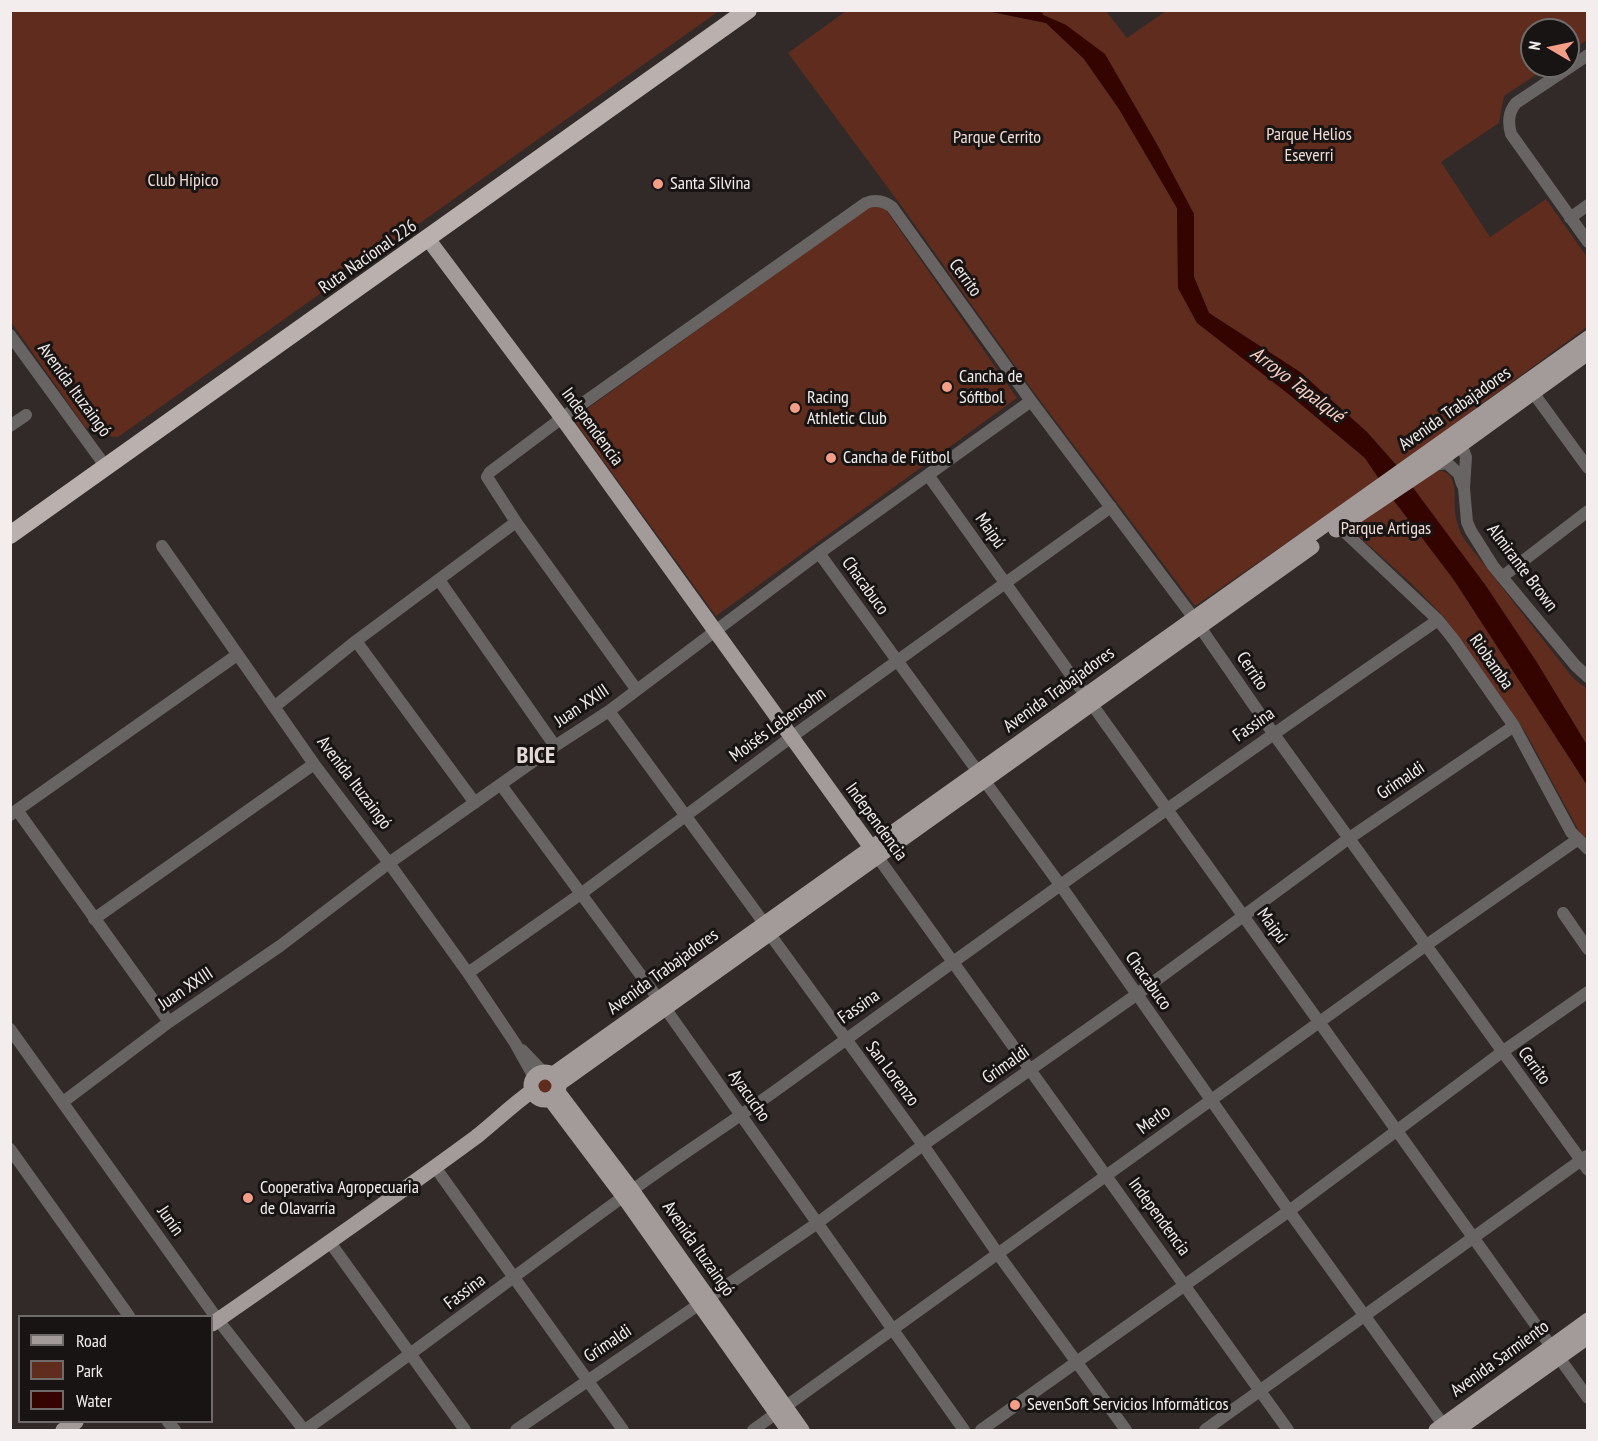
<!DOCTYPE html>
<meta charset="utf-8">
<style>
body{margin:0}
#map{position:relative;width:1598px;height:1441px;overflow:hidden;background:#312a28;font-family:"PT Sans Narrow",sans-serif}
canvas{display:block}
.frame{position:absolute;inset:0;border:12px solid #f3eeed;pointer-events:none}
.legend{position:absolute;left:18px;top:1315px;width:195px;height:108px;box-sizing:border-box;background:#171413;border:2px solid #6f6b6a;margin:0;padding:8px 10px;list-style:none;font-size:18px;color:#f3eeed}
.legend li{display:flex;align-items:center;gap:12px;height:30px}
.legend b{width:30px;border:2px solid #6f6b6a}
.north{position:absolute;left:1520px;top:18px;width:60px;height:60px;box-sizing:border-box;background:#171413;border:2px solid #6f6b6a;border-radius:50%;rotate:279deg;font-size:16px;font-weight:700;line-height:24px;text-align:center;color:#f3eeed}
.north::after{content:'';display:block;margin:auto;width:21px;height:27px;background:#f49e87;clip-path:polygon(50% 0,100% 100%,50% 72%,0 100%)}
</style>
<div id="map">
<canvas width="1598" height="1441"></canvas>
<div class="frame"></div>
<ul class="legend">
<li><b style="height:8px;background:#a39b99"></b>Road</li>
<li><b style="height:16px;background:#5f2c1e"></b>Park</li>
<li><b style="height:16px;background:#340500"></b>Water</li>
</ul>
<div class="north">N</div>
</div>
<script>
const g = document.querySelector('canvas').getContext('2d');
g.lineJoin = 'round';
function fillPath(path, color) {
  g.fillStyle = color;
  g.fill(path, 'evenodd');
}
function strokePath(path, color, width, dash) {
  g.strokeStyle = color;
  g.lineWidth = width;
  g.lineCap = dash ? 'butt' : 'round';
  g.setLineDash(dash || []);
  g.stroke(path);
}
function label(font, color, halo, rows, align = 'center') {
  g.font = font + ' "PT Sans Narrow",sans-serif';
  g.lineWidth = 6;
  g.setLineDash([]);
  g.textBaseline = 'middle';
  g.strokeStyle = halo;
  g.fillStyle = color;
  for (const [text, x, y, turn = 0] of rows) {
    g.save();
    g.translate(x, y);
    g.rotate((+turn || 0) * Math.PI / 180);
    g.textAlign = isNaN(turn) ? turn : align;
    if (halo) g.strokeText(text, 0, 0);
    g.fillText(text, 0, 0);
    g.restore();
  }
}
fillPath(new Path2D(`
 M10,11L11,10L719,11L118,437L102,436L85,427L11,322Z
 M846,11H987L1046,23L1084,59L1119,109L1177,208L1178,288L1291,396L1365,458L1379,479L1195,606L1033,391L900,204L788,53Z
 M1034,11H1106L1127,38L1166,11H1587V40L1568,53V30H1532V66H1549L1504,96L1499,123L1441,162L1490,237L1546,199L1587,257V327L1397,466L1367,432L1300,372L1209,313L1194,277V214L1066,25Z
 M879,200L1017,398L716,616L573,419Z
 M1436,470C1459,471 1454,495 1455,511C1456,522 1459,530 1464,539L1573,678L1587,689V745L1536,661L1486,586L1410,486Z
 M1392,498L1454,580L1587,785V841L1580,833L1526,733L1444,617L1412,584L1353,531L1355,522Z
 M537 1085a8 8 0 1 1 16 0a8 8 0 1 1-16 0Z`), '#5f2c1e');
fillPath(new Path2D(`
 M987,11H1034L1066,25L1105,54L1158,146L1194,214V277L1209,313L1300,372L1367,432L1397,466L1486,586L1536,661L1587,745V785L1454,580L1392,498L1365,458L1291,396L1197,323L1178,288L1177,208L1119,109L1084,59L1046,23Z`), '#340500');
strokePath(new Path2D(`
 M1033,10L1042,14`), '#340500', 2);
strokePath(new Path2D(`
 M1588,55L1516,103C1508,113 1508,122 1511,134L1588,242
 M1570,218L1588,205
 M10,335L106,467
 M1529,387L1588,468
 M10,426L26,415
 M1458,437L1466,457L1464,488L1467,522L1471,531L1493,566L1575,665L1588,677
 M1433,465L1447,463L1459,474L1462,484
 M928,475L1588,1398
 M1335,523L1438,620L1454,640L1514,726L1571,832L1588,849
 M162,546L314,764L389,863L468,973L515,1043L534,1077
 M819,553L1061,886L1289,1211L1447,1430
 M1502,577L1588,511
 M439,580L555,746
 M356,641L475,803
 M636,689L516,522L487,477L490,472L562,418L866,203C876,199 884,201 892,207L1031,401L1193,617L1273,733L1588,1170
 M274,707L356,641L516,522
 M609,711L764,923L769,933L923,1145L998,1254L1126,1430
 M501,785L665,1008L964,1430
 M17,810L169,1022
 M10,815L237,655
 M877,856L1288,1430
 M1563,913L1588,949
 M94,919L314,764
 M468,973L582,893L790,738L1111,507
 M10,1029L218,1320L304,1430
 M522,1050L543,1072
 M63,1102L169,1022L280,946L389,863L555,746L609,711L819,553L1031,401
 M10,1149L129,1316
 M435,1167L623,1430
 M329,1241L465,1430
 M168,1422L175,1430
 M305,1430C414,1353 519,1272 627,1194C677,1157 731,1123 782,1086C999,928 1217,772 1438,620
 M516,1430L816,1224L923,1145L1136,995L1348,839L1514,726
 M753,1430L1425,946L1577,840
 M981,1430L1289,1211L1502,1052L1588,992
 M1205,1430L1587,1156`), '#686463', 12);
strokePath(new Path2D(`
 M428,239L562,418L875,853
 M1336,530L1433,465L1588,353
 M531 1086a14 14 0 1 1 28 0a14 14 0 1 1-28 0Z
 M553,1074L1588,338
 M559,1084L1312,547
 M558,1092L632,1190L802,1430
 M550,1099L623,1196L788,1430
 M212,1324C300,1263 389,1201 476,1137C495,1122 512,1105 532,1091
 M63,1430L76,1422
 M1436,1430L1588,1320
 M1457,1430L1588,1337`), '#a39b99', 15);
strokePath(new Path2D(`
 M10,535L748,10`), '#bab1af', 18);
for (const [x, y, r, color] of [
 [658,184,6,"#f49e87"],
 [947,387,6,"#f49e87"],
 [795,408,6,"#f49e87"],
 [831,458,6,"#f49e87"],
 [248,1198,6,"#f49e87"],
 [1015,1405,6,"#f49e87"]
]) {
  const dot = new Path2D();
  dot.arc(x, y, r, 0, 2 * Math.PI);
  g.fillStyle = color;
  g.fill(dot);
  strokePath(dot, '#171413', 2);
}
label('18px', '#f2dcd6', '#171413', [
 ["Parque Helios",1309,135],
 ["Eseverri",1309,156],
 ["Parque Cerrito",997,138],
 ["Club Hípico",183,181],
 ["Parque Artigas",1386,529]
]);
label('18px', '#f3eeed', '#171413', [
 ["Santa Silvina",670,184],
 ["Cancha de",959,377],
 ["Sóftbol",959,398],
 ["Racing",807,398],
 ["Athletic Club",807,419],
 ["Cancha de Fútbol",843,458],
 ["Cooperativa Agropecuaria",260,1188],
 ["de Olavarría",260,1209],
 ["SevenSoft Servicios Informáticos",1027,1405]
], 'left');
label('18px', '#f3eeed', '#171413', [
 ["Ruta Nacional 226",368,257,-35],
 ["Cerrito",965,278,54],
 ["Avenida Ituzaingó",74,390,54],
 ["Avenida Trabajadores",1455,409,-35],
 ["Independencia",592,427,54],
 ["Maipú",990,531,55],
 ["Almirante Brown",1522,568,53],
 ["Chacabuco",865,586,54],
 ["Riobamba",1491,662,55],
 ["Cerrito",1252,671,56],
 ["Avenida Trabajadores",1059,690,-36],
 ["Juan XXIII",582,706,-34],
 ["Moisés Lebensohn",778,725,-36],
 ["Fassina",1254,725,-35],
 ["Grimaldi",1401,781,-34],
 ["Avenida Ituzaingó",354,783,53],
 ["Independencia",876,822,54],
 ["Maipú",1272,926,54],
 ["Avenida Trabajadores",663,972,-36],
 ["Chacabuco",1148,981,55],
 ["Juan XXIII",186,989,-34],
 ["Fassina",859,1007,-35],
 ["Grimaldi",1006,1065,-35],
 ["Cerrito",1534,1066,54],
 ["San Lorenzo",892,1074,53],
 ["Ayacucho",749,1096,55],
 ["Merlo",1154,1120,-36],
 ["Independencia",1159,1217,54],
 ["Junín",170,1221,55],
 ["Avenida Ituzaingó",698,1249,55],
 ["Fassina",465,1292,-37],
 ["Grimaldi",608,1344,-34],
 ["Avenida Sarmiento",1500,1359,-36]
]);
label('italic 20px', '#f8cdc2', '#171413', [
 ["Arroyo Tapalqué",1297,385,37]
]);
label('bold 24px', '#e3d9d7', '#171413', [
 ["BICE",536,756]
]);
</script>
